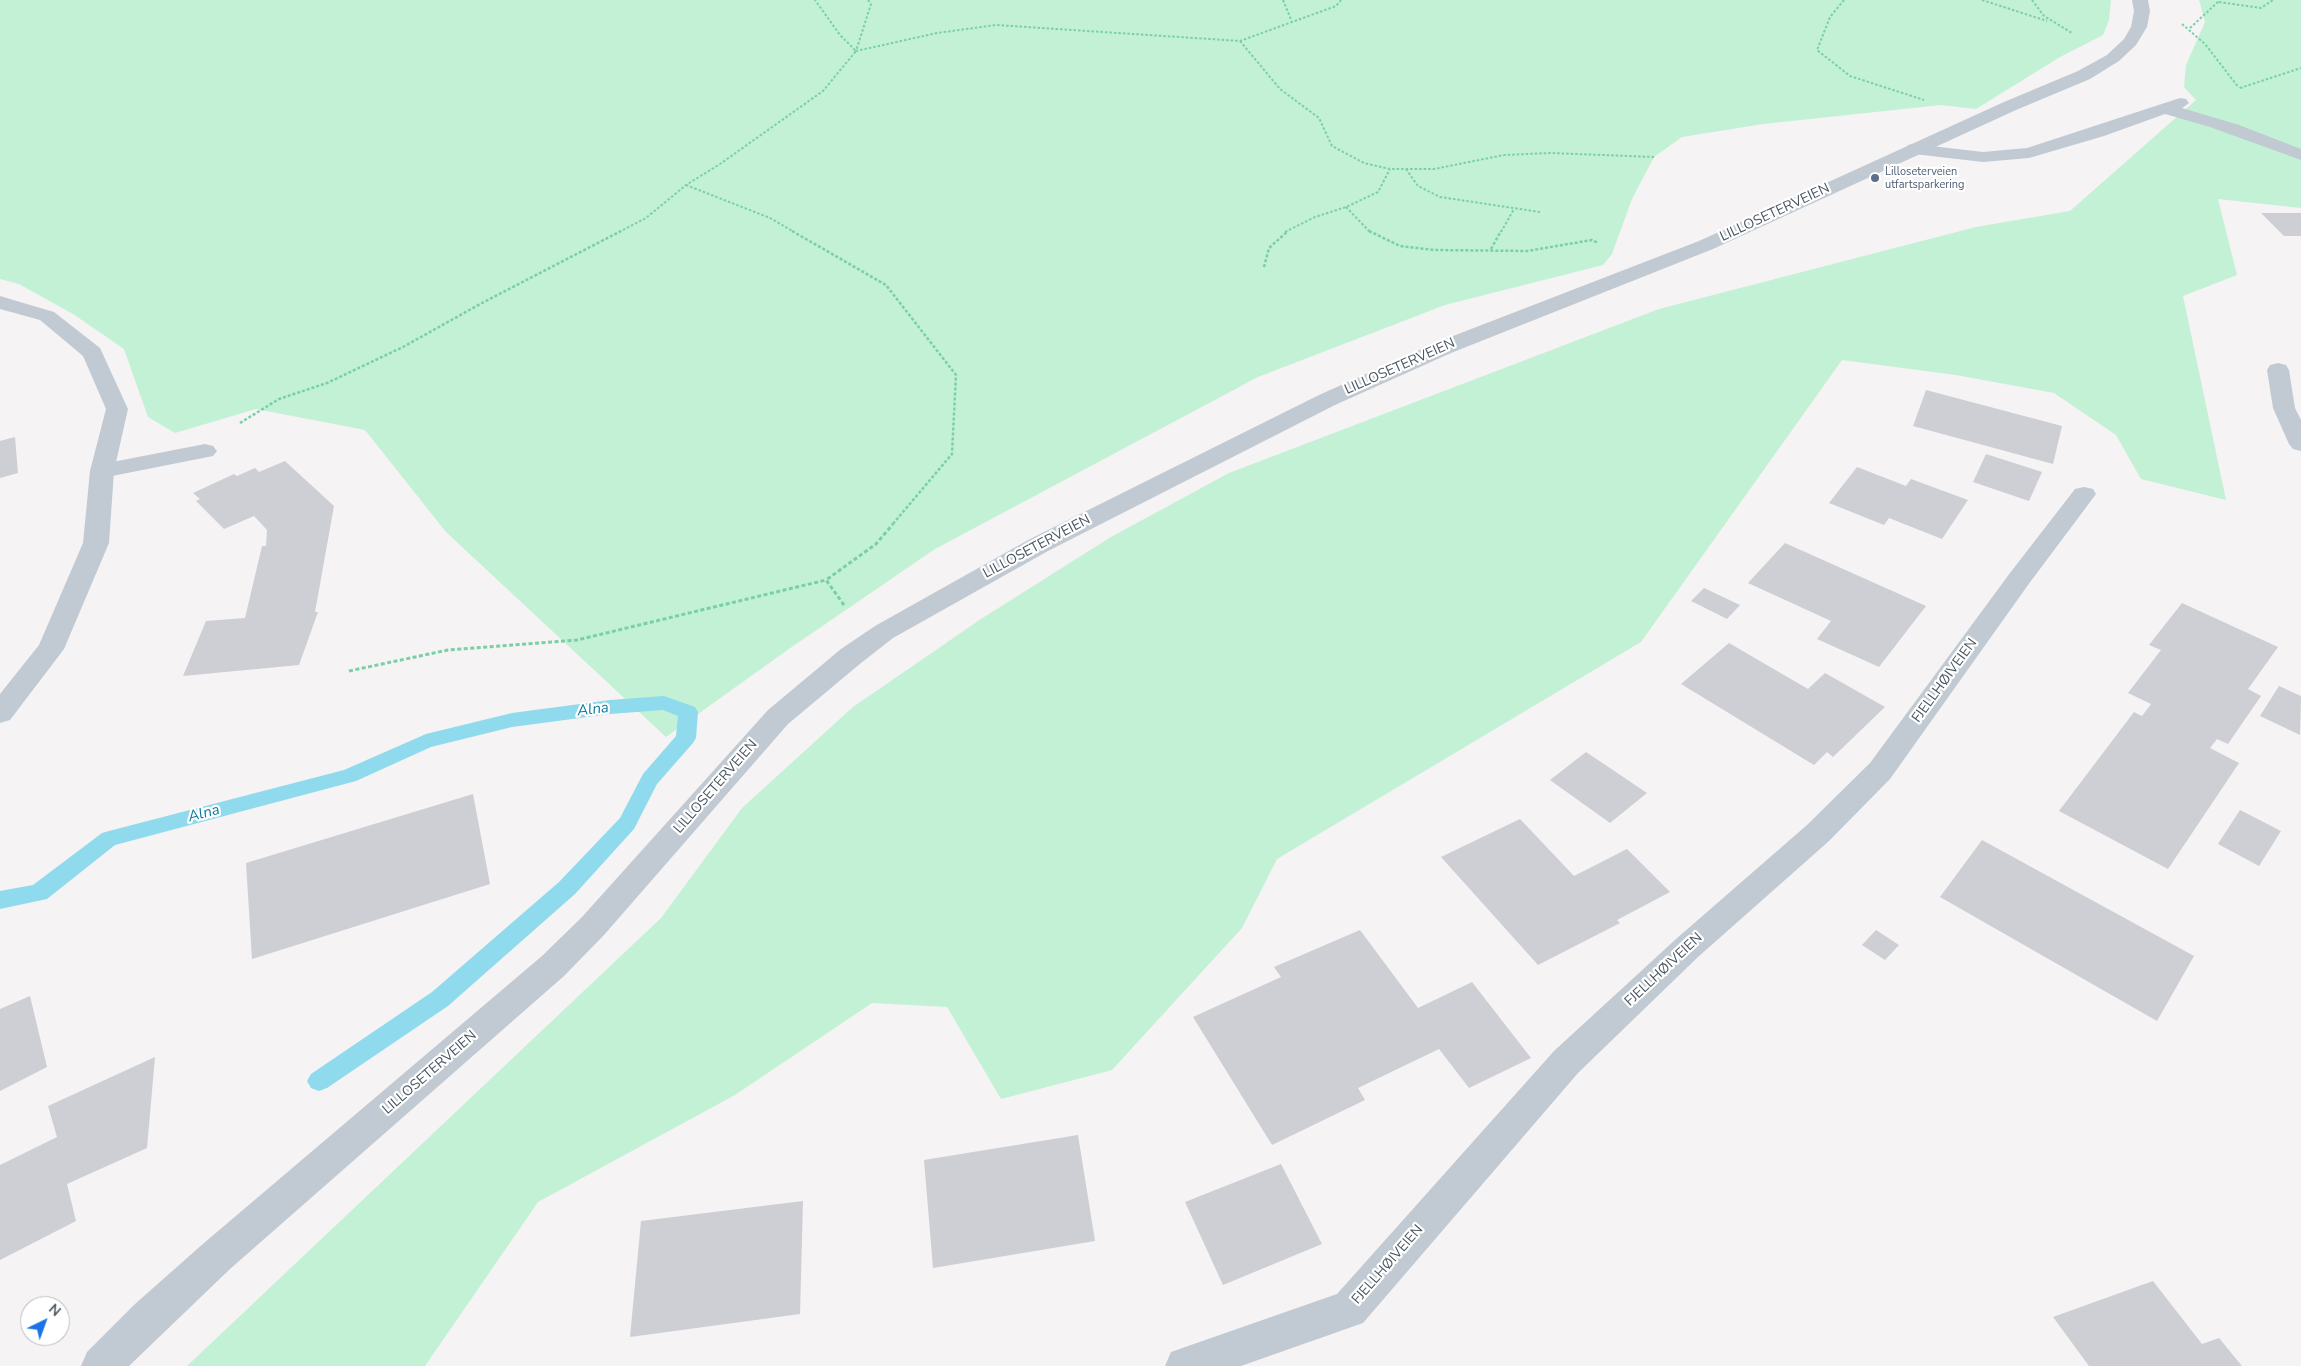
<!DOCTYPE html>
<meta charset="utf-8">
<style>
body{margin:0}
#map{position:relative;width:2301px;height:1366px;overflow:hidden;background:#f5f3f3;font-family:"Nunito Sans",sans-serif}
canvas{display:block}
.north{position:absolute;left:20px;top:1296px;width:50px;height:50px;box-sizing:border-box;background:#fff;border:1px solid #b7bbc0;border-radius:50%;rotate:42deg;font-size:14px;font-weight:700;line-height:20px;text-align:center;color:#4a5661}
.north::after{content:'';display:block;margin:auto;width:18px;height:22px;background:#1a73e8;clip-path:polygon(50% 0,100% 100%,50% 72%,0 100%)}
</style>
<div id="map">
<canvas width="2301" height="1366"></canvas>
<div class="north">N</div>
</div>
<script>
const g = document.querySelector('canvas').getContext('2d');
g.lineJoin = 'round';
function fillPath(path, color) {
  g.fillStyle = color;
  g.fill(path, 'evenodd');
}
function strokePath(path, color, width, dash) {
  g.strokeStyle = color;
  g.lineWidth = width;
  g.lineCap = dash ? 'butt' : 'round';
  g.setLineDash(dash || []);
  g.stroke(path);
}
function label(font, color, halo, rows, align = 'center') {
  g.font = font + ' "Nunito Sans",sans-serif';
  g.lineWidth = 4.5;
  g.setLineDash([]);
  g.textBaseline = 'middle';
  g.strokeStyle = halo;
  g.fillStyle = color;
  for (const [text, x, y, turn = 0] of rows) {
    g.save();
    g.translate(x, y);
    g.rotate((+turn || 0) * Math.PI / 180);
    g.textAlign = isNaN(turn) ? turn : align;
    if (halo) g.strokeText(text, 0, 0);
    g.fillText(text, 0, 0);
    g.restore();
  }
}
fillPath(new Path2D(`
 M0,0H2111L2109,20L2103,35L2060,57L1976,109L1941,105L1763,124L1682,137L1654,157L1632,199L1612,254L1603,265L1445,305L1258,377L935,549L786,651L666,737L446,532L365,430L256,409L175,433L148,417L124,349L73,314L19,284L0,279Z
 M2199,0H2301V208L2218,199L2237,275L2183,296L2226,500L2141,479L2116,435L2054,393L1956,375L1842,360L1641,642L1277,859L1242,928L1112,1070L1001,1099L947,1007L872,1003L735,1095L538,1202L425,1366H187L661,918L742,808L853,707L981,619L1111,537L1229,473L1659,309L1976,227L2070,211L2196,100L2184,87L2186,65L2205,22Z`), '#c3f1d5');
fillPath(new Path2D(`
 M664,696L695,707L698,712L696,738L693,743L657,784L634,829L575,894L448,1006L327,1088L319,1091L311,1088L307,1081L311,1074L432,992L559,882L620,818L643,774L676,736L678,716L663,710L610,714L512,727L431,747L356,781L115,845L47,899L0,909V891L33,885L102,833L109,831L344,770L426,734L512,713L610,700Z`), '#90daee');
fillPath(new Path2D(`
 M2261,213H2301V236H2284Z
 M1926,390L2062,426L2053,464L1913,426Z
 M15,437L18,473L0,478V441Z
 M1986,454L2042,472L2029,501L1973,482Z
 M285,461L334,506L315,612H318L299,665L183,676L206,621L245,618L262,546H266L267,530L254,516L224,529L196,501L200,499L193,493L234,474L237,476L255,468L259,472Z
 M1857,467L1906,486L1911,479L1968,500L1942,539L1889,518L1884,525L1829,503Z
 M1785,543L1926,606L1879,667L1817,639L1831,621L1748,583Z
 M1704,588L1740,605L1727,619L1691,601Z
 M2182,603L2278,647L2248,689L2261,696L2228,744L2217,739L2210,748L2239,763L2168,869L2059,811L2134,712L2142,716L2151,704L2128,693L2161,650L2149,645Z
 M1729,643L1808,689L1825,673L1885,707L1833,757L1827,752L1814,765L1681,684Z
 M2279,686L2301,696L2300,735L2260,716Z
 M1586,752L1647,793L1610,823L1550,780Z
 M473,794L490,884L252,959L246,863Z
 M2240,810L2281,831L2259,866L2218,844Z
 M1520,819L1574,876L1627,849L1670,892L1617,920L1620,923L1538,965L1441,857Z
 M1982,840L2194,956L2157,1021L1940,897Z
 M1360,930L1418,1008L1472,982L1531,1058L1469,1088L1439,1049L1358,1088L1365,1100L1272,1145L1193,1017L1281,977L1274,967Z
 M1876,930L1899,945L1885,960L1862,945Z
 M30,996L47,1067L0,1091V1009Z
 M155,1057L147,1148L67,1184L76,1221L0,1260V1165L57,1137L48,1106Z
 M1078,1135L1095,1241L933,1268L924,1160Z
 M1281,1164L1322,1244L1223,1285L1185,1202Z
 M803,1201L800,1314L630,1337L641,1221Z
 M2153,1281L2202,1344L2219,1338L2242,1366H2089L2053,1317Z`), '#cdcfd5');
strokePath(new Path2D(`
 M868,0L871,4L856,51L937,33L996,25L1240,41L1336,6L1341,0
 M1283,0L1292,22
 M1844,0L1830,17L1817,50L1850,76L1924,100
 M1982,0L2047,21
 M2032,0L2044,16L2072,33
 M2219,2L2261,8L2273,0
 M2182,24L2205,44L2239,88
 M2190,28L2219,1
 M1240,41L1280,89L1319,118L1332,146L1364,163L1390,169H1434L1504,155L1550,153L1654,157
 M2240,88L2301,68
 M1406,169L1418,186L1440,197L1540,212
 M686,185L770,218L794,232
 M1346,207L1370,232
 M619,232L646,218L686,185L720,164L823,91L856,51L840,35L815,0
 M1285,232L1315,217L1346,207L1378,192L1390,169
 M1501,232L1514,209`), '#7ad0a6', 2, [2.5, 2]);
strokePath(new Path2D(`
 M792,231L886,285L956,375L952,454L892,525
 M1369,231L1400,246L1434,250L1527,251L1592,240L1598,243
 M1491,249L1501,231
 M1264,267L1269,248L1288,231
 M240,423L279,399L327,383L403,347L482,303L621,231`), '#7ad0a6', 2.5, [3, 2]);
strokePath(new Path2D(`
 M844,605L826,580L876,544L893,524
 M349,671L448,650L577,640L826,580`), '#7ad0a6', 3, [4, 2.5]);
fillPath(new Path2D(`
 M2180,98L2186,99L2189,103L2182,108L2239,125L2301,149V160L2210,127L2165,114L2104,136L2029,158L1983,162L1914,154L1908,153L1905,149L1908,145L1914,144L1983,152L2027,148Z
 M2278,363L2286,365L2289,370L2295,408L2301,420V451L2293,449L2289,444L2273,408L2267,370L2270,365Z
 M205,444L213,446L217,451L213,456L102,478L94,476L90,471L94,466L102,464Z
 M2084,487L2093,489L2096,494L2028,585L1890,779L1829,841L1698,957L1578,1073L1363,1323L1241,1366H1165L1171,1352L1337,1294L1554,1051L1676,939L1807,825L1870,763L2010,573L2075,489Z`), '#c1cad2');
fillPath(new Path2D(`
 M2132,0H2148L2150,11L2147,27L2136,45L2119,61L2090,79L2016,110L1713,249L1451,353L1335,405L1048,551L893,638L861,663L788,724L604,935L564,976L230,1269L129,1366H81L87,1352L135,1304L204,1243L542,956L582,917L768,710L841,649L875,626L1030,539L1319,395L1435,343L1699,241L2004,102L2078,71L2107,55L2124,39L2131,27L2134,11Z
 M0,296L54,312L100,348L128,409L114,471L109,543L64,649L10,720L0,723V694L39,645L83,543L90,471L106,409L83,356L40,320L0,309Z`), '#c1cad2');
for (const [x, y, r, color] of [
 [1875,178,5,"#5c6f8a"]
]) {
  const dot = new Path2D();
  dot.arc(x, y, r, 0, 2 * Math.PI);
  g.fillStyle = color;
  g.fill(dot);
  strokePath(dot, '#fff', 2);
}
label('11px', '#4e5e75', '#fff', [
 ["Lilloseterveien",1885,172],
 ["utfartsparkering",1885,185]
], 'left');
label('14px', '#4a5661', '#fff', [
 ["LILLOSETERVEIEN",1775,213,-25],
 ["LILLOSETERVEIEN",1400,367,-24],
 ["LILLOSETERVEIEN",1037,547,-28],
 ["FJELLHØIVEIEN",1945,681,-54],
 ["LILLOSETERVEIEN",716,787,-49],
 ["FJELLHØIVEIEN",1664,970,-43],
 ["LILLOSETERVEIEN",430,1073,-41],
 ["FJELLHØIVEIEN",1388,1265,-49]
]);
label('italic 15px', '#0c7c9b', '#fff', [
 ["Alna",593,710,-7],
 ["Alna",204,814,-15]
]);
</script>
